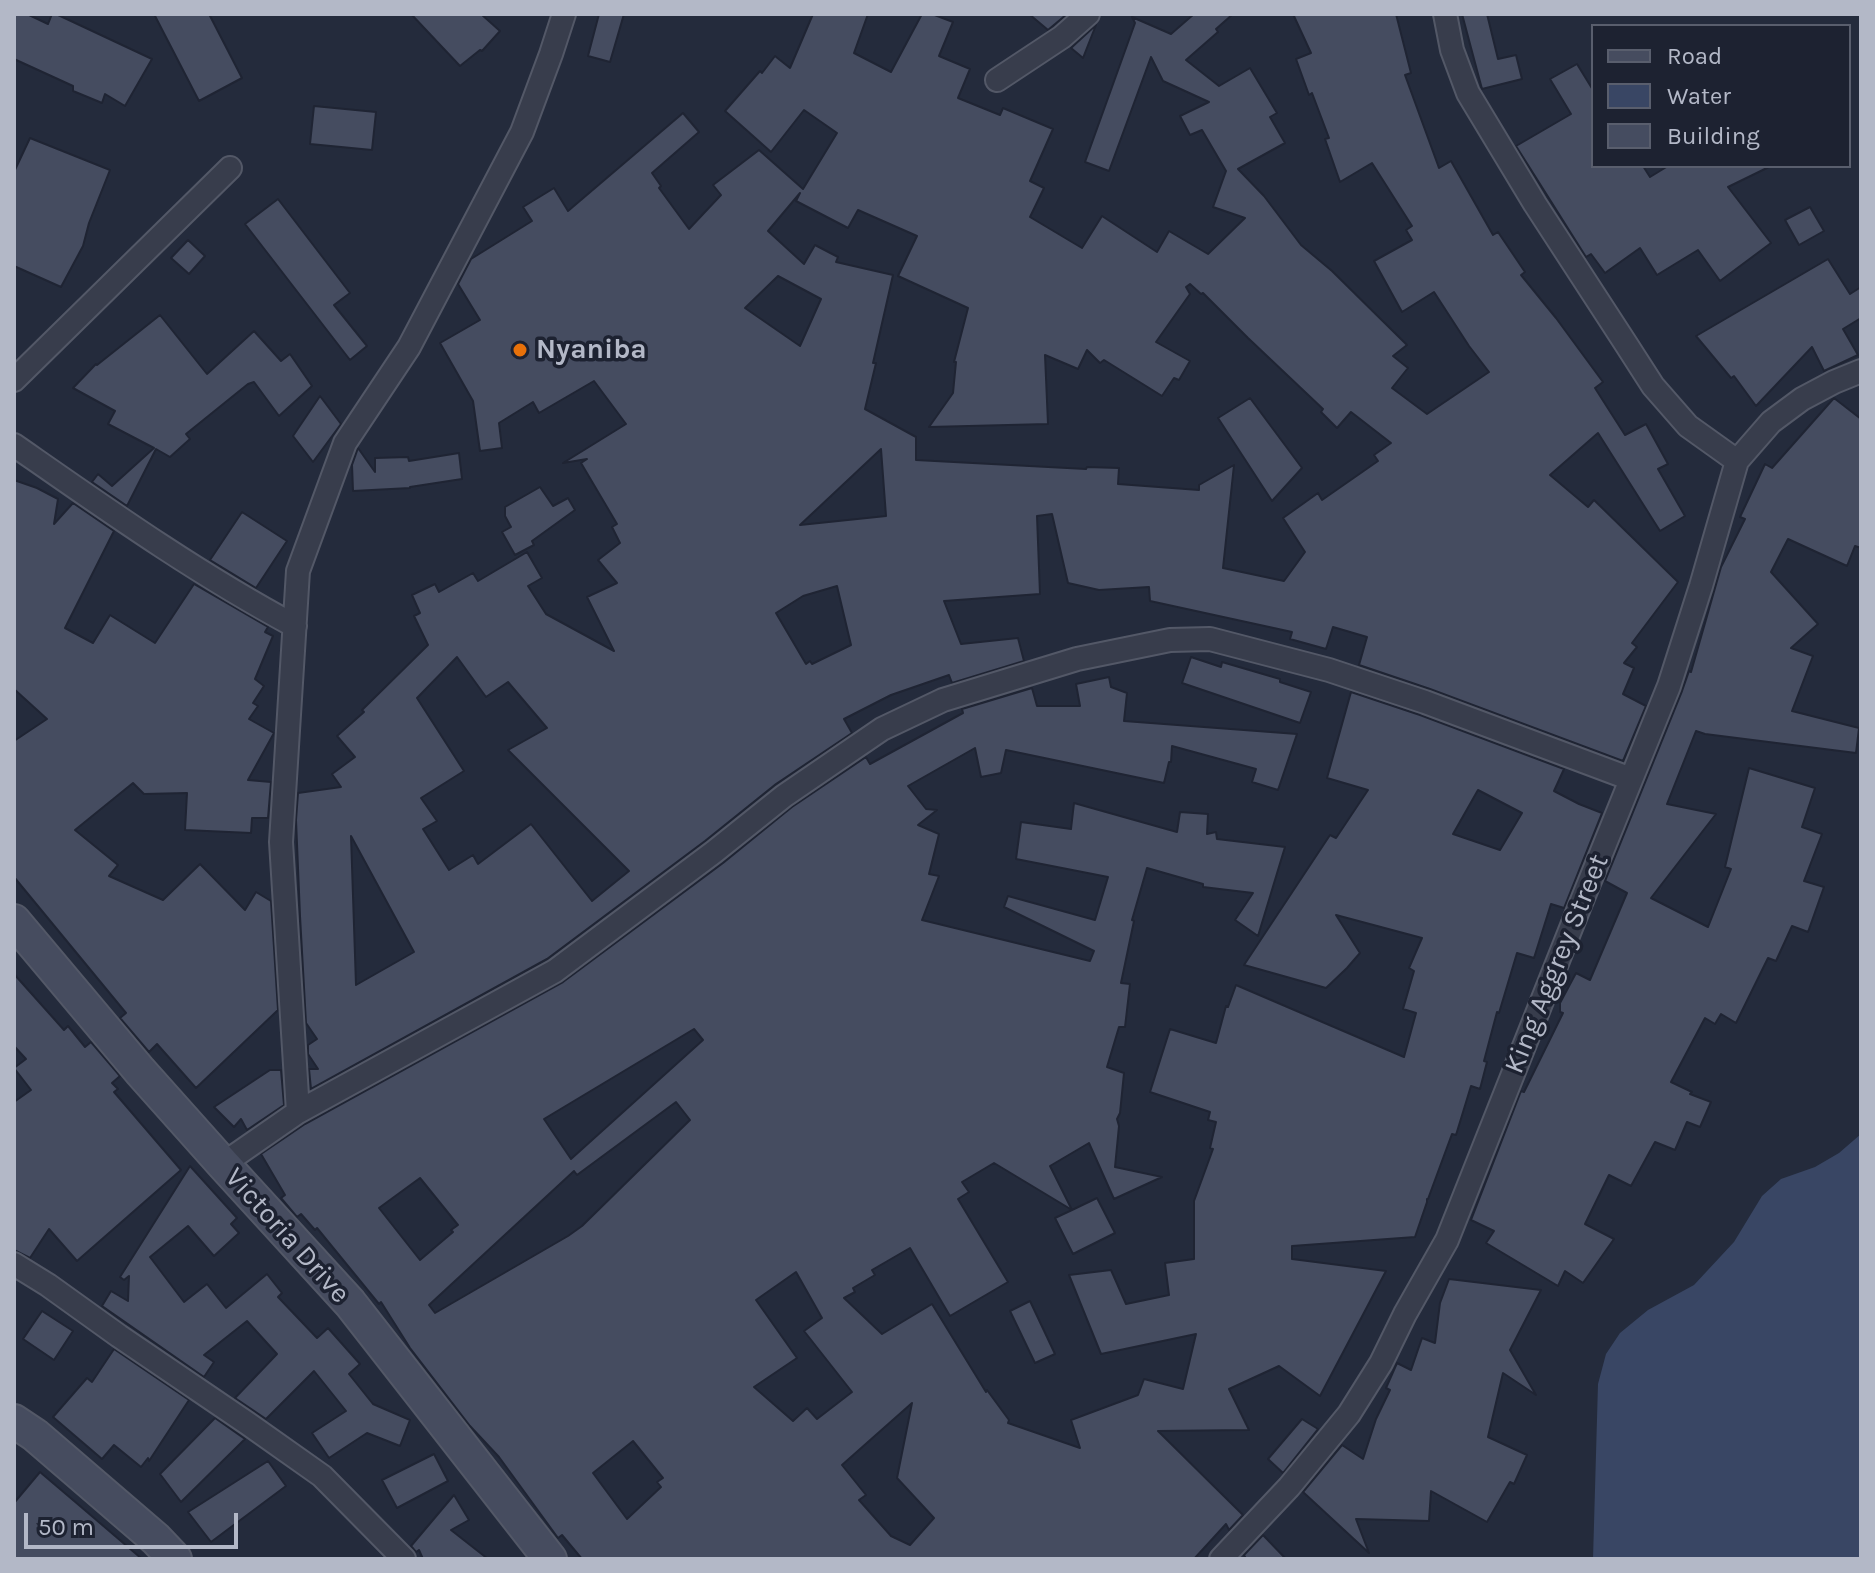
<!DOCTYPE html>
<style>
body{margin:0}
#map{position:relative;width:1875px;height:1573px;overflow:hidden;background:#242b3c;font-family:Karla,sans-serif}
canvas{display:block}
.frame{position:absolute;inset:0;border:16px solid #b3b8c7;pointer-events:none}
.legend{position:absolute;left:1591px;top:24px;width:260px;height:144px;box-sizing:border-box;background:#1d2231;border:2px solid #595e6d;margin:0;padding:10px 14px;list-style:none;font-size:24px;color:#b3b8c7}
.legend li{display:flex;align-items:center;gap:16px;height:40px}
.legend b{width:40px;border:2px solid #595e6d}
.scale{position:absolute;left:24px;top:1513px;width:214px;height:36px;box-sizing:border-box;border:4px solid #b3b8c7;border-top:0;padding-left:10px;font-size:24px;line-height:28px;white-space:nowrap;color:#b3b8c7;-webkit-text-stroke:6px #1d2231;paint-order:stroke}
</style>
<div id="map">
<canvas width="1875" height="1573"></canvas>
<div class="frame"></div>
<ul class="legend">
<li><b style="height:10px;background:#464c5f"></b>Road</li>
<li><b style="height:22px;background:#394664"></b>Water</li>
<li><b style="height:22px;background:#454c60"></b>Building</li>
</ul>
<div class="scale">50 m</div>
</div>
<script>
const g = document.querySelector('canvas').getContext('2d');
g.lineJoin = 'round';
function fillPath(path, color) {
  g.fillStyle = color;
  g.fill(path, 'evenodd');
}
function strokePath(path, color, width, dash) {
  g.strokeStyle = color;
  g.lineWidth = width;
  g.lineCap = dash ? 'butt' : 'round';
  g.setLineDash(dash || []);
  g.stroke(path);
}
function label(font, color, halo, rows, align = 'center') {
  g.font = font + ' Karla,sans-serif';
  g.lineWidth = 7;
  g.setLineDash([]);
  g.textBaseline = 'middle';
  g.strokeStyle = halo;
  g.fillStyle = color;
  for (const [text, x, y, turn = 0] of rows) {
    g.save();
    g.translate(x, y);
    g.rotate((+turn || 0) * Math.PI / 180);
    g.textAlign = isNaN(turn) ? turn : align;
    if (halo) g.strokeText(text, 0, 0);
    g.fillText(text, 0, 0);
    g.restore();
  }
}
fillPath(new Path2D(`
 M1861,1134V1559H1593L1598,1384L1606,1354L1620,1333L1648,1310L1694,1285L1734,1242L1762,1196L1781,1179L1815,1167L1839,1153Z`), '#394664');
const building = new Path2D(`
 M14,14H27L48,24L52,14H56L152,59L125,106L105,94L102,103L73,91V86L14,59Z
 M154,14H209L242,78L199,101Z
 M411,14H481L500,31L482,51L480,50L460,66Z
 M599,14H624L610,62L588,56Z
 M813,14H868L854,53L891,72L922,14H932L953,22L939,56L970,69L958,98L1000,115L1003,108L1053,129L1030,181L1044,188L1030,217L1082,248L1102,216L1157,252L1169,231L1208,254L1245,218L1213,207L1226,171L1202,130L1190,135L1180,116L1209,102L1163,81L1151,57L1109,171L1085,162L1135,23L1132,17L1171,34L1194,14H1233L1216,29L1218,32L1186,60L1219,86L1250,68L1277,113L1270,117L1285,143L1238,169L1264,196L1301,245L1332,271L1407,345L1393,356L1408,368L1392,388L1427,414L1489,372L1469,346L1434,292L1402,312L1374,261L1412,240L1406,230L1412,226L1372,163L1340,182L1325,139L1329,138L1312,93L1309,95L1296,59L1311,53L1293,14H1396L1411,73L1405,75L1439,168L1451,161L1493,235L1498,232L1525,272L1521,275L1556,318L1603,382L1595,388L1625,435L1646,424L1668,464L1658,469L1685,516L1660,531L1598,433L1550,475L1588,507L1594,500L1678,582L1632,643L1637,647L1624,663L1634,668L1623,694L1646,706L1623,761L1430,689L1359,665L1367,637L1333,627L1326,649L1290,639L1292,632L1150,601L1149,587L1099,590L1068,583L1052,514L1037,516L1040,594L944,601L961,644L1018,638L1024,661L952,683L949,675L891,695L844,719L852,733L776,784L705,841L547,959L311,1089L309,1069H318L308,1054V1045L317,1039L306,1023L300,916L296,820L298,793L341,787L332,774L355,757L337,736L364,712L362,710L428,645L414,616L420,613L412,595L435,584L439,592L473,573L478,581L527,552L542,578L528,586L546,614L614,651L587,597L617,583L598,560L620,543L612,527L617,524L581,463L587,459L563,463L626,424L594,381L539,413L533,402L499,423L502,448L480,451L473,401L440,343L480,320L458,284L471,259L532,221L523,207L554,188L568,211L683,113L699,132L652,173L661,186L659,188L689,229L721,195L713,185L759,150L803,189L837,133L804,110L771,152L725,111L760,71L762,73L775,56L790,68ZM800,193L796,201L848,228L858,210L917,236L898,276L968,308L954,362H956L953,393L929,427L1048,424L1045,355L1078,369L1087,350L1100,363L1104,360L1162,396L1174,378L1179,380L1190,361L1156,342L1190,294L1186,287L1190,284L1201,294L1203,293L1248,338L1323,409L1321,412L1337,428L1351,412L1391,443L1374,455L1378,461L1322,500L1318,493L1283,518L1305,552L1284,581L1223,568L1234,465L1199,485V490L1118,484L1119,468L1087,467L1086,469L916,460V437L865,409L876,363H873L893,275L836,262L838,257L815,245L804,264L768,231ZM778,276L821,299L800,346L745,308ZM881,449L886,516L800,525ZM837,586L851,645L812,664L810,661L806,664L776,613L803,596ZM457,657L486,697L508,682L547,728L508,750L629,871L592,901L531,824L478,864L473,855L449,870L423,829L437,821L421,798L464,771L417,698ZM351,836L414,952L356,985Z
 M1029,14H1067L1048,30Z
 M1462,14H1487L1498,59L1516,55L1522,79L1482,89Z
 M1096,25L1083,58L1071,48Z
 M1577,64L1593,90V166H1643L1650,177L1668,166H1771L1728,187L1771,243L1720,281L1698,250L1657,275L1640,248L1605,273L1591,254L1586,257L1516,146L1571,114L1550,79Z
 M314,106L376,112L372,150L310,144Z
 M30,138L110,170L89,223L83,246L61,287L14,266V172Z
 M278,199L350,293L334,305L367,346L350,360L245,224Z
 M1810,207L1824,231L1799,245L1785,220Z
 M188,240L205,256L189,274L171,258Z
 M1828,259L1850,294L1861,287V318L1843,329L1858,355L1824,371L1812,347L1756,406L1734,376L1731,378L1696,336Z
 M160,315L207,374L254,331L281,361L290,354L312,386L279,416L254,382L248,384L186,434L190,439L170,457L156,449L127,506L92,482L98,474L112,486L154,448L108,424L115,411L73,388L96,364L97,365Z
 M320,396L341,424L313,462L293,436Z
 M1250,398L1302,468L1272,501L1218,418Z
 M1834,398L1861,419V548L1855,546L1847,566L1788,539L1771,572L1818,624L1791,648L1813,656L1792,711L1859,728L1856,753L1705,734L1696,731L1667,804L1716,814L1651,898L1708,927L1731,869L1725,867L1749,768L1815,788L1802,827L1822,834L1804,881L1824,887L1808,932L1792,926L1776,961L1768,958L1736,1023L1721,1014L1715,1024L1705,1018L1671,1082L1692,1092L1690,1094L1711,1102L1700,1127L1687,1122L1675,1150L1655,1142L1631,1186L1609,1175L1585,1224L1614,1239L1583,1283L1565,1271L1558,1286L1486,1243L1494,1231L1471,1220L1521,1091L1524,1092L1563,1013L1560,1012V1003L1576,973L1590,980L1627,893L1605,881L1682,691L1689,671L1691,672L1721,567L1745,519L1740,517L1765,464L1772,468Z
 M358,448L375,472V458L408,457L409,461L459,453L462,479L410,487V488L353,491L352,465Z
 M14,480L37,488L58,499L54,524L73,503L114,531L65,628L93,643L110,615L155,643L194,584L268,627L265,632L273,636L255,679L264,686L253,703L258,706L249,719L274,733L248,780L271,782L268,818H252L251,833L185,830L187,793L144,794L133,783L75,830L118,865L109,876L163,900L200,864L245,910L256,892L271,901L278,1010L196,1088L157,1044L149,1052L120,1018L126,1013L14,877V741L47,719L14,689Z
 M540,487L553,506L568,498L575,510L532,541L534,545L515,555L502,532L511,527L505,516V507Z
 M242,512L287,541L256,588L210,560Z
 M1191,657L1221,667L1222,662L1280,679V682L1311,692L1300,723L1182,683Z
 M1109,677L1111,687L1127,693L1124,721L1297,734L1278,790L1252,782L1256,769L1172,746L1171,762H1169L1164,783L1006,750L1001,773L981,777L975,748L908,786L926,809L937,810L918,825L939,834L929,874L939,876L922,920L1090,961L1094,951L1004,907L1008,896L1095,920L1108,877L1016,859L1021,822L1071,829L1074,803L1177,832L1180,812L1208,814L1207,834L1216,832L1217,839L1285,847L1258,936L1235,920L1253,893L1203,887V884L1147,868L1132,920L1134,921L1121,983L1130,984L1125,1027H1119L1107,1067L1124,1073L1120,1113L1117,1119L1119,1126L1115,1167L1162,1177L1114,1199L1089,1143L1050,1166L1072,1210L1097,1198L1115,1233L1073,1254L1055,1218L1072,1210L994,1163L962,1182L969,1192L958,1199L1008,1282L950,1316L910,1248L872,1270L875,1275L853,1288L855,1292L844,1298L882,1334L932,1304L986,1392L987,1390L1009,1420L1008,1423L1080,1448L1071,1420L1138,1395L1144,1379L1183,1389L1196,1334L1101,1354L1069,1275L1111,1270L1126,1304L1169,1295L1165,1263L1194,1259V1201L1213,1149L1210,1148L1216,1122L1208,1120L1210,1112L1150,1092L1170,1029L1216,1043L1226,1006L1228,1007L1236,985L1404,1057L1416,1013L1403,1009L1414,971L1409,968L1422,938L1336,915L1360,953L1347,968L1326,988L1244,965L1330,835L1336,838L1368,790L1327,778L1351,692L1420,715L1564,769L1554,791L1579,804L1602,813L1564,908L1551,904L1534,958L1517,953L1499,1013L1497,1012L1484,1061L1487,1062L1480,1089L1471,1086L1456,1135L1452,1134L1428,1199H1427V1202L1415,1237L1292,1246V1259L1386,1271L1320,1396L1279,1366L1229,1389L1249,1430L1158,1431L1243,1515L1229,1530L1226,1524L1194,1559H582L562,1535L558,1538L499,1457L470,1426L410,1348L381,1302L379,1304L317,1228L315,1230L301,1214L297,1217L281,1198L285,1195L261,1154L305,1124L563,982L723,863L792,807L866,757L870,764L963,713L962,709L1032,688L1037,706H1080L1076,684ZM1478,790L1522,813L1500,850L1453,834ZM694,1029L703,1040L571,1159L544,1119ZM676,1102L690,1120L582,1226L568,1236L435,1313L429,1305L574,1171L577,1175ZM420,1178L458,1225L451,1230L453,1232L420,1260L379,1208ZM796,1272L822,1318L804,1331L852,1392L817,1419L807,1408L793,1421L754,1387L797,1358L756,1300ZM912,1403L897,1478L934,1518L910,1545L891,1536L859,1500L866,1495L842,1465ZM633,1441L663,1478L657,1482L661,1487L627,1519L593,1473Z
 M14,974L64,1030L68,1026L85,1047L91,1042L120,1076L112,1083L118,1089L114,1092L181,1170L77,1261L49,1229L30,1258L14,1250V1102L31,1090L14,1068L26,1059L14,1046Z
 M270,1070H281L284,1105L247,1130L241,1119L234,1127L214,1107Z
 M190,1166L237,1218L231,1224L239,1233L214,1256L188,1226L150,1257L184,1302L207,1284L226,1308L267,1274L282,1293L278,1297L317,1338L328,1328L360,1364L349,1374L373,1404L410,1420L400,1446L367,1433L329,1458L312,1433L346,1411L314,1371L266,1419L235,1398L277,1354L247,1321L204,1355L214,1362L204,1377L102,1306L111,1291L128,1301L129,1276L124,1280L120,1277Z
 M1449,1279L1541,1290L1510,1350L1536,1395L1503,1373L1488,1437L1527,1455L1514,1484L1510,1482L1487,1522L1431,1491L1429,1521L1356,1519L1369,1553L1303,1492L1342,1445L1363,1459L1376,1419L1390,1390L1386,1388L1397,1363L1411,1370L1422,1338L1435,1343L1440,1303Z
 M1030,1301L1055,1354L1035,1363L1010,1311Z
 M42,1311L73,1331L54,1360L23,1339Z
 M114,1349L189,1400L149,1461L148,1458L141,1467L114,1445L102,1459L53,1417L87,1378L92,1382Z
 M215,1418L245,1439L181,1502L160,1474Z
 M1302,1419L1318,1429L1283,1473L1268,1459Z
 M434,1454L448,1481L397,1508L382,1480Z
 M268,1461L286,1486L211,1542L188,1512Z
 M40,1472L80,1506L142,1559H14V1503Z
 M454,1495L469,1520L451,1530L488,1559H423L419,1550L416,1552L411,1546Z
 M1263,1535L1286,1559H1246L1244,1555Z`);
fillPath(building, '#454c60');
strokePath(building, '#1f2433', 2);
const street = new Path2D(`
 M1445,14L1452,50L1468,93L1535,204L1626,344L1653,386L1688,426L1737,461
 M997,80L1062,37L1088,14
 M14,380L230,168
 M14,445C106,509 196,573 295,626
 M298,1112L281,842L298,571L345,443L409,347L522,132L551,54L564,14
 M223,1164L298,1112L555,971L714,852L784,796L882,729L943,700L1077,659L1170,640L1210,639L1329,670L1425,702L1631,779
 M14,1264L48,1285L119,1336L247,1423L322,1476L404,1559
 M1221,1559L1289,1487L1349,1414L1381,1363L1405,1314L1447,1240L1581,903L1669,686L1701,586L1737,461L1771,422L1802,399L1834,382L1861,371`);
const secondary = new Path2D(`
 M14,921L140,1071L223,1164L350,1303L550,1559
 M14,1421L35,1435L156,1539L175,1559`);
strokePath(street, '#535867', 26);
strokePath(secondary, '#535867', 36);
strokePath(street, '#383d4c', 22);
strokePath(secondary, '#464c5f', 32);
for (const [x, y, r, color] of [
 [520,350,8,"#e8710a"]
]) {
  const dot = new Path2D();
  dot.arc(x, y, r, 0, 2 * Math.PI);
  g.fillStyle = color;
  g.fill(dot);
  strokePath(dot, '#1d2231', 3);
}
label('bold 28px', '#b3b8c7', '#1d2231', [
 ["Nyaniba",536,350]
], 'left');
label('28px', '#b3b8c7', '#1d2231', [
 ["King Aggrey Street",1557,964,-68],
 ["Victoria Drive",287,1236,48]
]);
</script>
